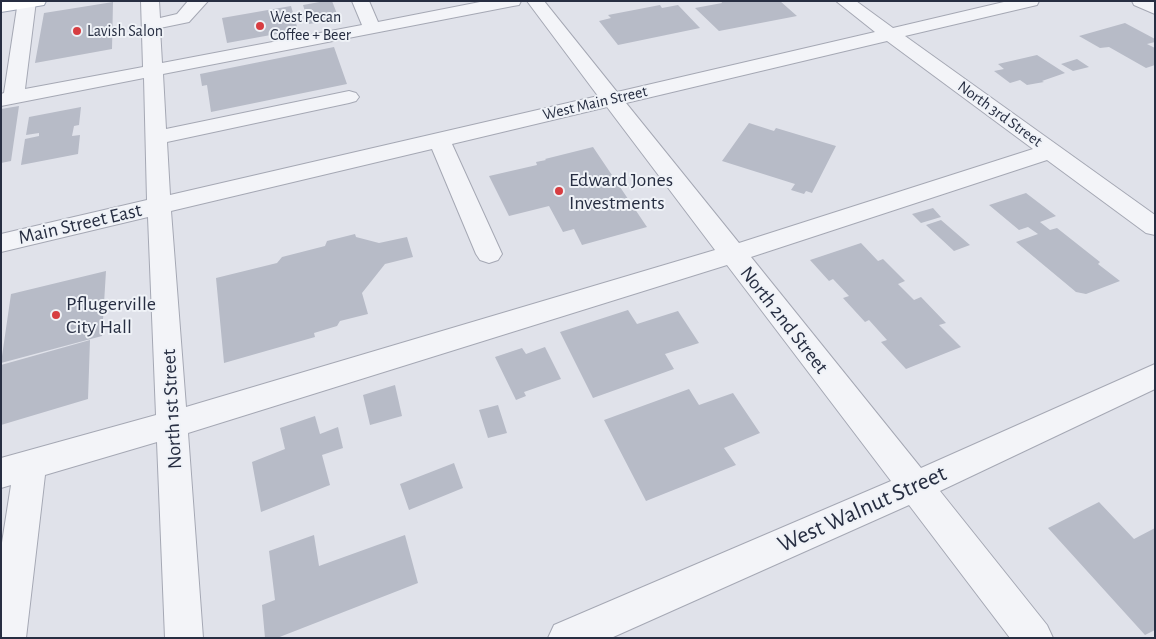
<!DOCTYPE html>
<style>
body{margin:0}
#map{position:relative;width:1156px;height:639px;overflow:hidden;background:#e0e2ea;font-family:"Alegreya Sans",sans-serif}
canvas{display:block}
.frame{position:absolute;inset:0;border:2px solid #272e42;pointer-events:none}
</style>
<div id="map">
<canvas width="1156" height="639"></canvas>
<div class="frame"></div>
</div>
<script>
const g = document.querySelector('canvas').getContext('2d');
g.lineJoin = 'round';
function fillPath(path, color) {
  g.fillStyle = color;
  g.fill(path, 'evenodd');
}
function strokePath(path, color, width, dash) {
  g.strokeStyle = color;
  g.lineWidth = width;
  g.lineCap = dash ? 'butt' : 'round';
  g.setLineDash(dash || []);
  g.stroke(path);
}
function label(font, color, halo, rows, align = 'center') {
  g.font = font + ' "Alegreya Sans",sans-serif';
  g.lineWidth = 4;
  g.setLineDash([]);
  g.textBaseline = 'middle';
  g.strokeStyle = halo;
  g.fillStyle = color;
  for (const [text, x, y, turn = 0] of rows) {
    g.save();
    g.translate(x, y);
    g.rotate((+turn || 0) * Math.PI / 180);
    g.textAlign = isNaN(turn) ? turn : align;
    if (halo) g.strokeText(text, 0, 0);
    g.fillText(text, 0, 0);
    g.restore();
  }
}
fillPath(new Path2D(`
 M325,1H332L339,19L309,24L303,5Z
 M721,1H780L797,16L719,31L695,8L722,3Z
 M113,2L112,49L35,63L44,13Z
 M660,5L662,8L678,5L700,28L618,45L599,21L611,18L608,15Z
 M291,6L298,30L227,43L222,18Z
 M1125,23L1155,39V42L1147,44L1155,48V65L1146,68L1109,47L1100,48L1079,36Z
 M334,47L347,84L211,112L207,85L202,86L200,74Z
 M1037,55L1065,73L1042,81L1044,82L1027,85L1020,80L1010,83L994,71L1004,69L998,64Z
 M1077,59L1089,67L1073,71L1061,64Z
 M19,106L11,161L1,163V109Z
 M81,107L79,125L74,126L72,136L80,135L78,154L21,165L25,139L39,136V133L26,135L29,117Z
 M749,123L774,131L776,128L836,146L812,193L806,191L804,194L791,190L795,184L722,161Z
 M593,147L647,227L582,245L574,229L563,232L549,206L509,216L489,176L537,165L536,162L546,160L545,159Z
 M1026,193L1056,216L1040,222L1050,230L1057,228L1100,262L1098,264L1120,281L1086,294L1076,292L1016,242L1038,234L1028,227L1019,230L989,205Z
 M933,208L941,217L921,223L912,214Z
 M941,220L970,245L954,251L926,225Z
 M355,234L356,237L379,243L407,237L413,257L385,264L362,293L368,314L340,321L337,326L314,333L315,337L224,363L216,278L277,263L282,257L325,246L327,241Z
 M861,243L878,261L883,259L905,281L898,284L914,300L921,297L946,323L939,325L961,347L906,369L881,342L887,340L869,320L865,322L843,298L849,296L833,279L829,281L810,260Z
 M106,271L102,336L1,363L11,294Z
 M628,310L637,324L678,311L699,343L665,354L674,369L593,398L560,332Z
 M90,340L88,399L1,425V365Z
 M545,347L561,379L524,392L526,396L516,400L495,357L522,348L526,354Z
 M395,385L402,416L370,425L363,395Z
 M689,389L699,405L733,393L760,433L724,448L736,465L646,501L604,420Z
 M498,405L507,433L488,438L479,410Z
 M315,416L320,434L338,427L343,448L322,455L330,485L261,512L252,462L285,449L280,428Z
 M454,463L463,488L409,510L400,484Z
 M1099,502L1134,539L1155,528V630L1145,635L1048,528Z
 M314,535L319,566L405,535L418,583L277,638H265L262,605L275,600L269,551Z`), '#b7bbc7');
const minor = new Path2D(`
 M18,1H36L25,89L143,67L141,1H159L160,18L177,14L188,1H208L189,22L160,28L162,63L362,25L352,1H369L378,22L485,1H521L519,5L513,6L163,74L166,129L349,91L356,93L359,97L356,101L349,103L167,142L170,195L598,96L527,1H544L617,92L875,32L836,1H856L893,28L1008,1H1039L1037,5L905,36L1155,215V235L1146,233L1047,160L751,257L921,468L1155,364V389L940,491L1047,625L1053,638H1010L909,505L611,638H548L554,625L891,481L727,265L188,433L203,638H165L157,442L45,475L26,638H1V549L11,485L1,488V458L156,415L148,217L1,252V234L147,200L144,78L1,106V94L4,93ZM887,41L1033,149L739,243L626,103ZM607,107L715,250L186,407L171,211L432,149L476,254L480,260L489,263L498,260L502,254L452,144Z
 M1132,1L1155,2V14L1134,5Z`);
const major = new Path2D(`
 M46,1L44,5L1,12V2Z`);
strokePath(minor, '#a5a8b4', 2);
strokePath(major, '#9ea5b6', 2);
fillPath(minor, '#f3f4f8');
fillPath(major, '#fff');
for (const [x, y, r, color] of [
 [260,26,5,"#d73d41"],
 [77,31,5,"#d73d41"],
 [559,191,5,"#d73d41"],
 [56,315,5,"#d73d41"]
]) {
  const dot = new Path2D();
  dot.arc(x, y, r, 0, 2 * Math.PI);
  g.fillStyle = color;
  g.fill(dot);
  strokePath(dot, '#eff2f7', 2);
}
label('16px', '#272e42', '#eff2f7', [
 ["West Pecan",270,17],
 ["Coffee + Beer",270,35],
 ["Lavish Salon",87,31]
], 'left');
label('16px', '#272e42', '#eff2f7', [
 ["West Main Street",595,103,-13],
 ["North 3rd Street",1000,114,36]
]);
label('20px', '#272e42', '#eff2f7', [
 ["Edward Jones",569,180],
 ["Investments",569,203],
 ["Pflugerville",66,304],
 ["City Hall",66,327]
], 'left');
label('20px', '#272e42', '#eff2f7', [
 ["Main Street East",80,224,-13],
 ["North 2nd Street",784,320,52],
 ["North 1st Street",172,409,-93]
]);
label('24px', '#272e42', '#eff2f7', [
 ["West Walnut Street",862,509,-24]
]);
</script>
